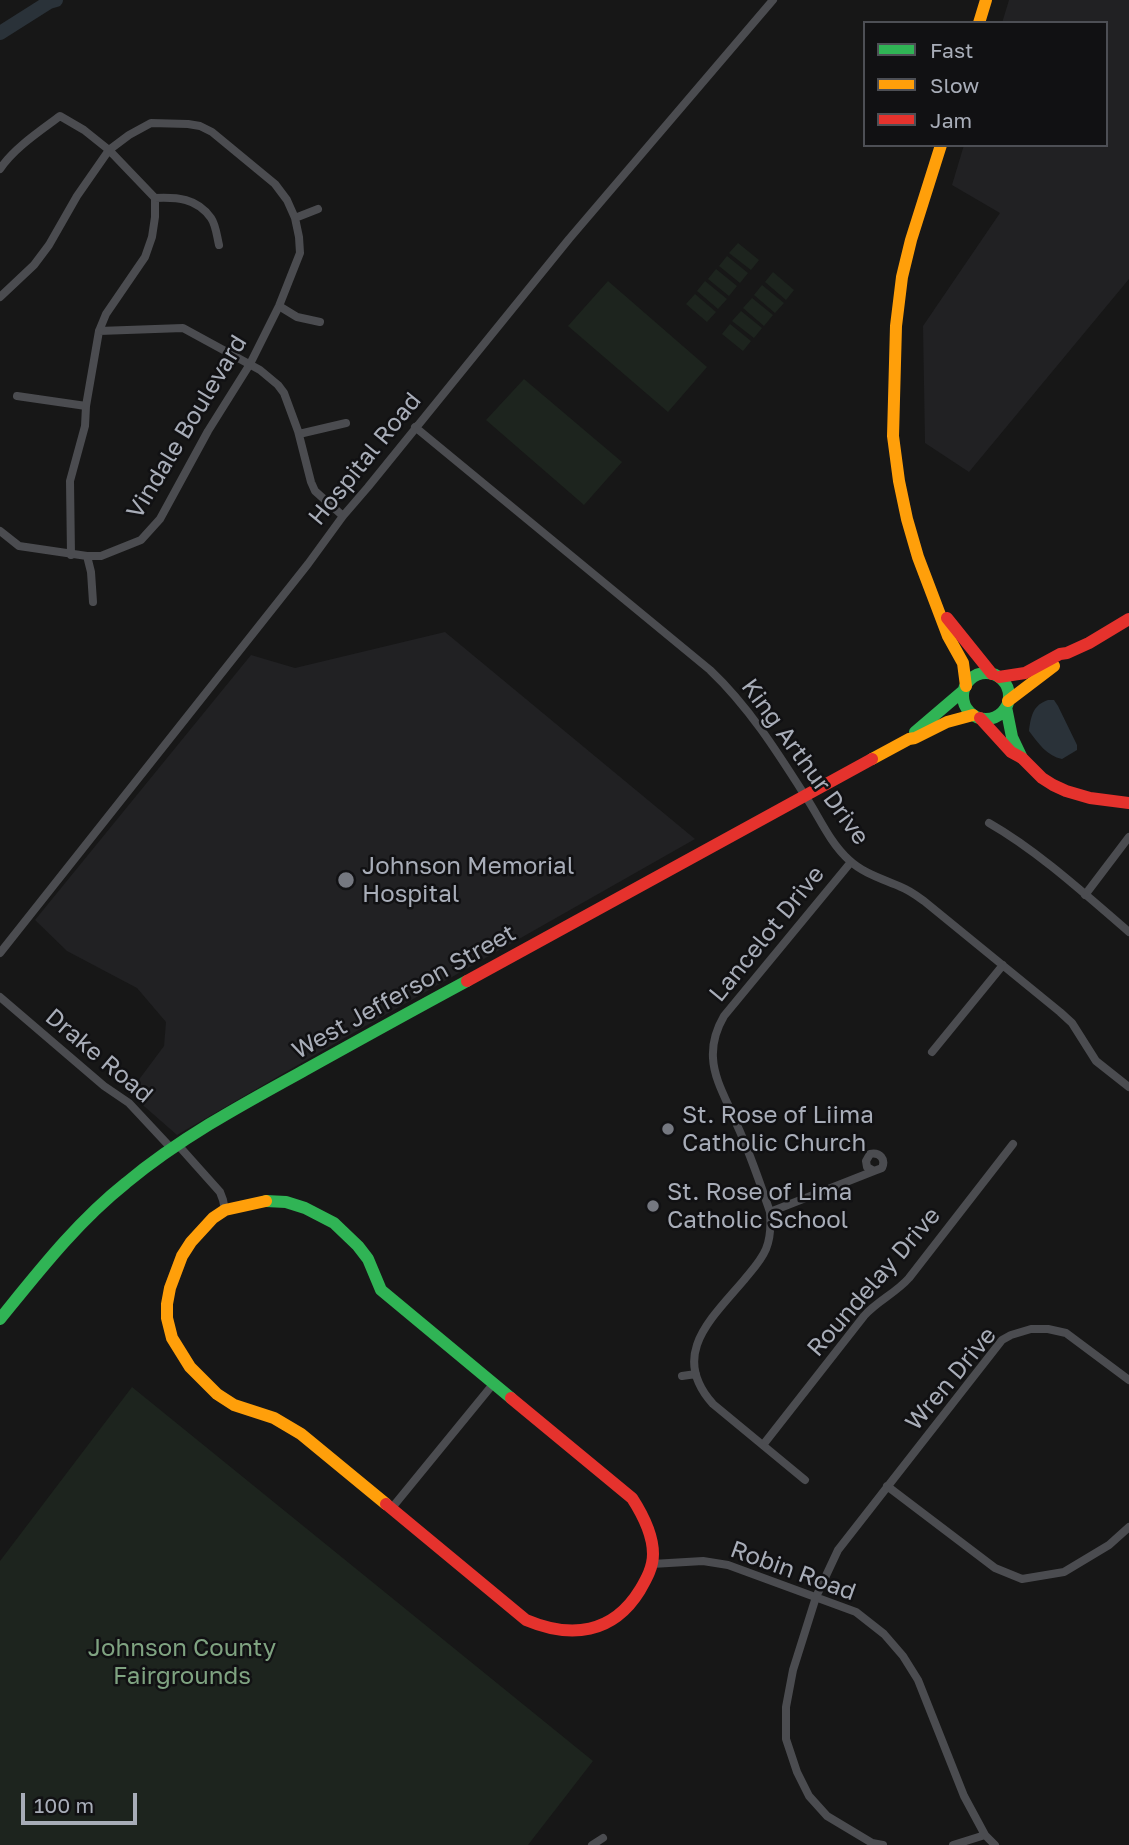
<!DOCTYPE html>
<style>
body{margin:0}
#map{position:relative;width:1129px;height:1845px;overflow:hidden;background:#171717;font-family:"Golos Text",sans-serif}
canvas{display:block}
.legend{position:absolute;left:863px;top:21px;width:245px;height:126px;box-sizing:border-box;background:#111113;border:2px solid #4d4f55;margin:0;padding:9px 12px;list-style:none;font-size:21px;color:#a8adb8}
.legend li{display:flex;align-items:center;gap:14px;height:35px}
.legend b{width:35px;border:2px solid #4d4f55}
.scale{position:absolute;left:21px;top:1793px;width:116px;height:32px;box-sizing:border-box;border:4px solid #a8adb8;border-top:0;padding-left:9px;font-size:21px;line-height:24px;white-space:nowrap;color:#a8adb8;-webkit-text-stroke:5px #111113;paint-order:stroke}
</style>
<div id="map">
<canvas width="1129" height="1845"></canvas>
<ul class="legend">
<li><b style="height:9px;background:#30b455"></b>Fast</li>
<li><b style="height:9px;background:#ff9f0a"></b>Slow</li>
<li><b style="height:9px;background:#e5322d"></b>Jam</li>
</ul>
<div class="scale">100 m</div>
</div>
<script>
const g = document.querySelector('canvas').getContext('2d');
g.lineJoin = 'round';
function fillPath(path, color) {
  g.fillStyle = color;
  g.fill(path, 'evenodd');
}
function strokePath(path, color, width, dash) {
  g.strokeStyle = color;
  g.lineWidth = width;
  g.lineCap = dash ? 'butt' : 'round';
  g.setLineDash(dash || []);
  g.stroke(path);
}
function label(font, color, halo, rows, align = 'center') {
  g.font = font + ' "Golos Text",sans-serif';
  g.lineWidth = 5;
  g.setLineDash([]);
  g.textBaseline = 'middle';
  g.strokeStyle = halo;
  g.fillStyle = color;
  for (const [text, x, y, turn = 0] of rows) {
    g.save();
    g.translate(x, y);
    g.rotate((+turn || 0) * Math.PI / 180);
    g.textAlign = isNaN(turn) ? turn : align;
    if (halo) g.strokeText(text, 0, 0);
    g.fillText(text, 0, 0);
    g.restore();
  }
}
fillPath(new Path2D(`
 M1009,0H1129V279L969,472L925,443L923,326L1000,213L952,185L964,145H1106V23H1002Z
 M445,632L695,839L341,1040L177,1135L129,1093L164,1046L166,1022L137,988L67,951L35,920L251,655L295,668Z`), '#212123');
fillPath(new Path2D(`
 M738,243L759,260L751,270L729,253Z
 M727,256L748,273L740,283L719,266Z
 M716,269L737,286L729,296L708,279Z
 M773,272L794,290L786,300L765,282Z
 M608,281L707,367L668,412L568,326Z
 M705,281L727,299L718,309L697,291Z
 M762,285L784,303L775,313L754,295Z
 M695,294L716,312L707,322L686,304Z
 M752,298L773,315L764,326L743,308Z
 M741,311L762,328L754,338L732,321Z
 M730,324L751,341L743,351L722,334Z
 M524,379L622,462L584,505L486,420Z
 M132,1387L593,1761L528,1845H0V1561Z`), '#1d241e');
fillPath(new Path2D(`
 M1048,700H1054L1058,706L1077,745V750L1062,759C1047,756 1038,743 1029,731C1031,716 1033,705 1048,700Z`), '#2a3239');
strokePath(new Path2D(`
 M0,33L49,2L56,0`), '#2a3239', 14);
strokePath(new Path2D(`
 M0,169C14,148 40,131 60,116L84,130L109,150L155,198V217L152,237L145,257L106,314L99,331L86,406L85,426L70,481L71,555
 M155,198C177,197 197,198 211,218C216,225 217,237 219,245
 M295,218L318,209
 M0,297L34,265L49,245L77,196L109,150L129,135L151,123L188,124L200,126L212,132L275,184L287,200L295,218L299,237L300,253L279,306L250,364L208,431L160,519L141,540L101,556H87L19,546L0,531
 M279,306L297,317L320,322
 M99,331L183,328L260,370L278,385L284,393L298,431L311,482L315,491L343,516
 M17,396L86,406
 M415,427L710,670C748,706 776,750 804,794C819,816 829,842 849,860C864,874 883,879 901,887C909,890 917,896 924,901L1060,1012L1072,1023L1096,1061L1129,1087
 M299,434L346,423
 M87,556L91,572L93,602
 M989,823C1038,851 1086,895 1129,932
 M1085,895L1129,837
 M0,953L308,564L343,516L368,487L569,239L773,0
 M0,997L104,1086L129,1103L171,1148
 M932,1052L1003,965
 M178,1145L220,1192L223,1200L225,1210
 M770,1212L874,1171L867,1167L866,1161L870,1154C880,1152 886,1159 882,1168L874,1171
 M682,1376L696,1374
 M763,1445L864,1316C877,1301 896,1293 909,1278L1013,1144
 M805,1480L713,1404C669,1355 711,1319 744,1280C752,1270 761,1261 766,1249C771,1237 771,1225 770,1212C760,1183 750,1153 737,1125C729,1104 714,1081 713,1058C712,1042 717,1028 724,1016L851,862
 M887,1486L995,1568L1022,1579L1064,1572L1109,1545L1129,1527
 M391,1509L494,1383
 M652,1564L703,1561L728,1565L856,1612L884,1634L903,1656L918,1680L964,1796L985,1835L995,1845
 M592,1845L603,1838
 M883,1845L872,1843L827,1816L809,1796L797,1772L786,1739V1707L793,1670L816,1597L838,1550L1002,1340L1011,1335L1031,1329H1048L1066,1333L1129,1380
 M953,1845L985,1835`), '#4b4c50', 8);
strokePath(new Path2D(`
 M963 696a23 23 0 1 1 46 0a23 23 0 1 1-46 0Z
 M1006,707L1012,737L1022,758
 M915,732L963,691
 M266,1201L286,1202L305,1208L334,1223L358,1246L368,1259L381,1290L511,1398
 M0,1319C39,1271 77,1222 126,1183C180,1138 243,1104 305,1070C359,1040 413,1010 467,981`), '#30b455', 12);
strokePath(new Path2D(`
 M979,23L986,0
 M941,145L911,240L902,277L896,326L893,436L899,481L907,519L918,557L948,636L963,663L966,686
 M1008,701L1054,666
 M872,759L909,739L915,738L947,722L973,715
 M266,1201L225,1210L213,1218L191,1242L182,1256L170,1288L167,1304V1318L172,1338L190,1367L217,1394L234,1405L274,1418L301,1434L386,1504`), '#ff9f0a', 12);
strokePath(new Path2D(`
 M947,618L992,674
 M999,677L1025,673L1060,654L1067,653L1089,643L1129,619
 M980,718L1011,752L1022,758L1042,778L1053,785L1066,791L1090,798L1129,803
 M467,981L872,759
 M386,1504L526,1620C571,1639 613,1634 640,1590C647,1578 653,1567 653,1554C653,1534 643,1515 632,1498L511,1398`), '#e5322d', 12);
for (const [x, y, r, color] of [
 [346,880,9,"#757880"],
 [668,1129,7,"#757880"],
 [653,1206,7,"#757880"]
]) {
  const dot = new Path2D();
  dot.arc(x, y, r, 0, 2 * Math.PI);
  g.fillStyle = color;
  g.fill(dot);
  strokePath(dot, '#111113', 2.5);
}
label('24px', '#a8adb8', '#111113', [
 ["Vindale Boulevard",187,427,-59],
 ["Hospital Road",365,459,-51],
 ["King Arthur Drive",805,762,54],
 ["Lancelot Drive",767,934,-51],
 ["West Jefferson Street",404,992,-29],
 ["Drake Road",99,1056,40],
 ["Roundelay Drive",874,1282,-49],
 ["Wren Drive",951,1379,-50],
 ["Robin Road",793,1571,20]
]);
label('24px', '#a8adb8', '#111113', [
 ["Johnson Memorial",362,866],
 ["Hospital",362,894],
 ["St. Rose of Liima",682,1115],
 ["Catholic Church",682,1143],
 ["St. Rose of Lima",667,1192],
 ["Catholic School",667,1220]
], 'left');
label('24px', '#7fa381', '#111113', [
 ["Johnson County",182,1648],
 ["Fairgrounds",182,1676]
]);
</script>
